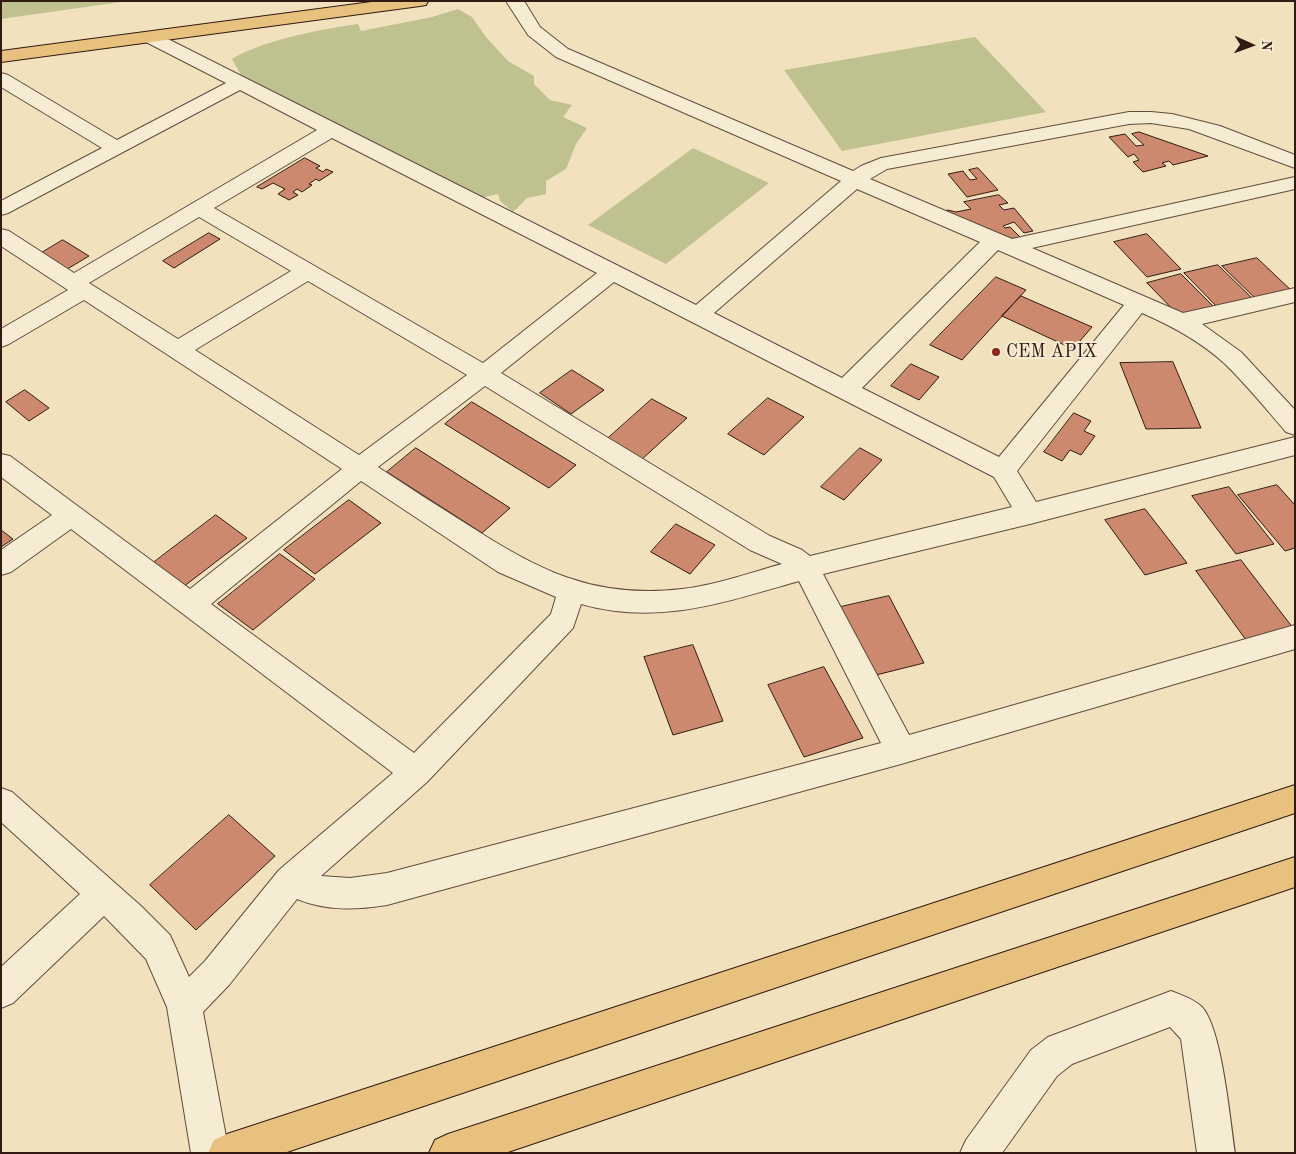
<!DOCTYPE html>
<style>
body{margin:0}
#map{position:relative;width:1296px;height:1154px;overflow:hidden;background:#f1e2bd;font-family:"Old Standard TT",serif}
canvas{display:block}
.frame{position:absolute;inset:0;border:2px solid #311a12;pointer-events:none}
.north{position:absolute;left:1226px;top:20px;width:50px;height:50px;-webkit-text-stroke:4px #f6ecd4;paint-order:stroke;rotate:92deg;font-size:14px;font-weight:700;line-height:20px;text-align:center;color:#311a12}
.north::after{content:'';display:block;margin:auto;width:18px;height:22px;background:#311a12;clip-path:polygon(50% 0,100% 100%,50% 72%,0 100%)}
</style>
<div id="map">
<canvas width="1296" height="1154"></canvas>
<div class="frame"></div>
<div class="north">N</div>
</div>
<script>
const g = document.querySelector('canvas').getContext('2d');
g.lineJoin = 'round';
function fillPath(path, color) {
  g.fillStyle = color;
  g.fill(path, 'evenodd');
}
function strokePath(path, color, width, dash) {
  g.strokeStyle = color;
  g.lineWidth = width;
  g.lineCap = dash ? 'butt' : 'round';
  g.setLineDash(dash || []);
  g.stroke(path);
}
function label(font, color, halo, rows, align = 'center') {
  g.font = font + ' "Old Standard TT",serif';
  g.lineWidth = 4;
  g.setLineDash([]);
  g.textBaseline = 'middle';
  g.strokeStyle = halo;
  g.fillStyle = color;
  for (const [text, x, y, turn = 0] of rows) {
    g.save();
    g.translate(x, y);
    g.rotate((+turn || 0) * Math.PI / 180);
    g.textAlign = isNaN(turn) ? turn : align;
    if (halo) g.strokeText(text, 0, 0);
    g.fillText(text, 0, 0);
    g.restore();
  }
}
fillPath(new Path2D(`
 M1,1H128L1,19Z
 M458,9L472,17L486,37L508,61L534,76V84L550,100L572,105L563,117L587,128L576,144L566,169L546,181V194L527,198L513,212L500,201L498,194L481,198L338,125L264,91L242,77L232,59C263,40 322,29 358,24L361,31L432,17Z
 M975,37L1046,112L842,151L784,70Z
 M693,148L769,183L666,264L588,225Z`), '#bfc28e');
const building = new Path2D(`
 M1139,132L1208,156L1173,165L1169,161L1162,163L1166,166L1143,172L1133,162L1139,160L1134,154L1128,157L1109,137L1125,134L1136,146L1144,145L1132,134Z
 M305,158L320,166L316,168L323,172L326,169L333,172L319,181L316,179L309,184L312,185L302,192L297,189L293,192L298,195L289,200L278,194L285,189L273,183L262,189L257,187Z
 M978,168L998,190L967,197L948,174L963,171L970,180L977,179L969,170Z
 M999,195L1008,203L999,205L1004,210L1014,208L1033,231L1024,233L1014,222L1003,226L1005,228L1010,227L1022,239L1012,242L1011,238L1005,241L941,212L948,210L956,212L971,209L964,202Z
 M209,233L220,239L174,268L163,261Z
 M1147,234L1181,269L1147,277L1114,242Z
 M63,240L89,256L64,271L38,255Z
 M1257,258L1294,293L1259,302L1222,266Z
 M1218,265L1256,302L1221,311L1184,273Z
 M1181,274L1216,309L1181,318L1147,283Z
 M996,277L1026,290L962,360L930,345Z
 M1021,296L1092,327L1073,349L1002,316Z
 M1173,362L1201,428L1146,429L1120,363Z
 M911,364L939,377L919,400L891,386Z
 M572,370L604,390L571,414L540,393Z
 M25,390L49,408L29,421L6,402Z
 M768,398L804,417L764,455L728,434Z
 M652,399L687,418L640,461L605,441Z
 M472,402L576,465L549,488L445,424Z
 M1074,413L1091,421L1084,431L1095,436L1081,455L1070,450L1062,461L1044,452Z
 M416,448L510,508L482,533L387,472Z
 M860,448L882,460L844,500L821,487Z
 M1277,485L1295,505V548L1285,551L1238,495Z
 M1229,487L1274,544L1236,554L1192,496Z
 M349,500L381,523L315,574L284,550Z
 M1145,509L1187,563L1145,575L1105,520Z
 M216,515L247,538L183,587L153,563Z
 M676,524L715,545L690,574L651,552Z
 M1,530L13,539L1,547Z
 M280,554L315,579L253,630L218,604Z
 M1241,560L1293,628L1246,640L1196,571Z
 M889,596L924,663L868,677L836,608Z
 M693,645L723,721L673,735L644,657Z
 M824,667L863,738L804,757L768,685Z
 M229,815L275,856L196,930L150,885Z`);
fillPath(building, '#cc896d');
strokePath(building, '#311a12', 1);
const minor = new Path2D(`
 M506,1H524L540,27L568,49L853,171L861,166L881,158L1129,112H1151L1172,114L1220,126L1295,155V168L1189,129L1151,123L1129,124L887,169L870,179L1012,239L1295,177V189L1032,248L1183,313L1295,288V302L1202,324L1241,352L1295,410V435L1286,432C1266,409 1246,384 1224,363C1200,341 1172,326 1142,313L1017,471L1036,502L1295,437V455L1030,524L823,574L909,735L1295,625V649L901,764L387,905C355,910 327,911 297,899L229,985L203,1012L229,1153H191L167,1007L146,959L104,916L13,1003L1,1008V967L80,894L1,822V788L12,792L141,906L170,935L189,977L205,961L279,870L393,773L71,529L11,572L1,575V550L52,515L1,477V454L10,456L190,589L342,469L84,300L9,344L1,347V329L68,290L1,246V229L9,231L74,273L317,130L240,90L8,213L1,215V201L102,148L1,87V73L8,75L117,140L226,83L144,41L141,37L144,33L150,32L156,33L696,305L841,181L556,57L528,35ZM332,138L597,273L483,363L214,208ZM857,189L980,242L842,378L714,313ZM199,217L291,271L178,339L89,283ZM998,250L1124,305L999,457L862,388ZM308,281L467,375L359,455L195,350ZM614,282L994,477L1012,507L810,556L802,550L770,536L501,373ZM485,386L750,550L782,564C749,573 716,585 682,589C593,599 540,571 468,525C438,506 408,487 378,467ZM361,481L498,572L556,597L551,614L414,753L211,604ZM799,581L881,743L387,873L350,878L321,876L427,782L573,628L581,604C659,626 725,602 799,581Z
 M1171,991C1181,995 1194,999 1202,1007C1222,1029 1230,1120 1235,1153H1197L1181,1039L1170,1027L1072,1064L1057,1076L1002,1153H960L966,1140L1031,1050L1048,1037Z`);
const major = new Path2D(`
 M379,1H428L426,5L420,6L1,62V51Z
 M1295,785V813L284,1153H208L214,1140L227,1134Z
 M1295,857V887L505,1153H429L435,1140L448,1134Z`);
strokePath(minor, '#614c3d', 2);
strokePath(major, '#311a12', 2);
fillPath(minor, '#f6ecd4');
fillPath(major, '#e8c17e');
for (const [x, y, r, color] of [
 [996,352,5,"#8f2418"]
]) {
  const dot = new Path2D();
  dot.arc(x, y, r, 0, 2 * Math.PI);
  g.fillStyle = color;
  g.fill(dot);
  strokePath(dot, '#f6ecd4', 2);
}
label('18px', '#311a12', '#f6ecd4', [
 ["CEM APIX",1006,352]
], 'left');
</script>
